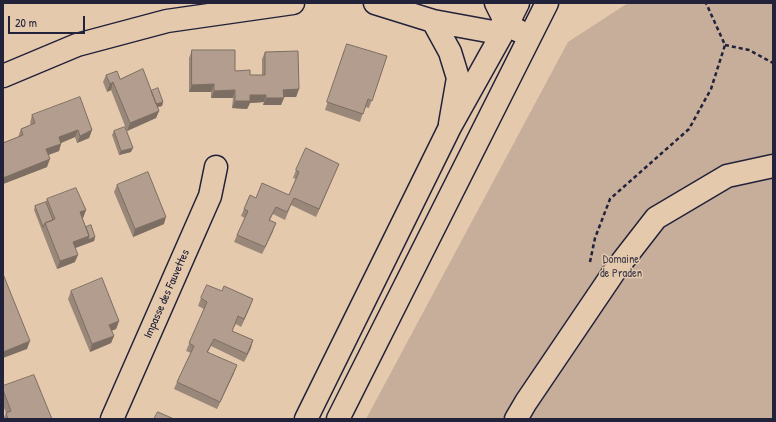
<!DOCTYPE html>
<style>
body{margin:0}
#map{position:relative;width:776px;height:422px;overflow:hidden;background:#e5c9ac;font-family:"Patrick Hand",sans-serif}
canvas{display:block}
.frame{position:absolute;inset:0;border:4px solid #22223b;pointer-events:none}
.scale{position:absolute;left:8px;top:16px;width:77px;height:18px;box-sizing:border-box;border:2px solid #22223b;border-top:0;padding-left:5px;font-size:12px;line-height:14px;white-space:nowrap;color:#22223b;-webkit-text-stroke:3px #e5c9ac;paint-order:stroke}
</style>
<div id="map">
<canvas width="776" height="422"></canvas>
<div class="frame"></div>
<div class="scale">20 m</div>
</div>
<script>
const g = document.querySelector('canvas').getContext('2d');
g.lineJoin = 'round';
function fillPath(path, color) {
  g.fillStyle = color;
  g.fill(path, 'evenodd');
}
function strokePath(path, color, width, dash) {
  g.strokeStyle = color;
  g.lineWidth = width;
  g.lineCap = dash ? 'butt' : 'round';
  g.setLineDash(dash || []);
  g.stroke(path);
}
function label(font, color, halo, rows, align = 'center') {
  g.font = font + ' "Patrick Hand",sans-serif';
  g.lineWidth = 3;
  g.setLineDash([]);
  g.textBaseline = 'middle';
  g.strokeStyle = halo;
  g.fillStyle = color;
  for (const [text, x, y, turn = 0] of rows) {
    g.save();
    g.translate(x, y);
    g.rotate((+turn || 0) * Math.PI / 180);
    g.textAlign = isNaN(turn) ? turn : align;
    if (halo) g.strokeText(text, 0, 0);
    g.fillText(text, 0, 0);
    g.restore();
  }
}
fillPath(new Path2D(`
 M628,3H773V419H366L568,42Z`), '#c6ae9a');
const minor = new Path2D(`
 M375,3L433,21L450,52L458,78L450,124
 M496,3L507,25L519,31
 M433,21L493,32L507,25
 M3,76L77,45L167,21L293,3
 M112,419L210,196L216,167
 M516,419L526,402L614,272L656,218L727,176L773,166`);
const major = new Path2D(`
 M306,419L450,127L507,25L518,3
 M338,419L547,3`);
strokePath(minor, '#22223b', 25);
strokePath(major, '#22223b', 25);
strokePath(new Path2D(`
 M725,45L749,50L773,63
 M590,262L595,238L610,199L689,129L711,89L725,45L706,3`), '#22223b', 2.5, [4, 3]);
strokePath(minor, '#e5c9ac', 22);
strokePath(major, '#e5c9ac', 22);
fillPath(new Path2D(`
 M192,50L235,71L250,75H262V59L265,52L299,89L296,97H284L281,105H263L264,102L250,103L247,109L232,108L233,98H211V92H189V58Z
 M344,51L387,56L369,108L365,107L360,122L325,110Z
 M106,75L120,79L151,91L163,102L162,106L158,107L159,111L156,118L127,131L111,90L107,92L103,82Z
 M32,115L92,130L89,138L77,143L75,137L61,143L59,151L48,155L47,167L3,184V143L18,137L21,129L31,125L30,123Z
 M114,131L131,152L119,155L112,135Z
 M296,170L336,171L316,217L291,205L285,220L273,214L270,220L273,231L262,254L234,242L237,235L245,218L241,216L244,209L256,198L289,195L296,179L293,178Z
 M117,185L164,224L133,237L114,192Z
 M47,199L86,210L83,218H82L86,227L95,237L94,241L75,248V262L57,269L34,210L35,206L46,202Z
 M71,291L119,321L116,329L111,331L114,336L111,343L90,352L68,299Z
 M201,298L250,307L241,327L236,324L232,331L253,340L244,362L211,346L208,352L234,373L217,409L174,389L177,382L191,353L186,351L204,309L198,306Z
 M3,386L52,419H3L6,413L3,405Z`), '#99877a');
fillPath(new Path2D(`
 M113,82L111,90L107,92L110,84Z
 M214,84L211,92H189L192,85Z
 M299,89L296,97H281L283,90Z
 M235,90L233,98H211L214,91Z
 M250,95H266L264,102L250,103L247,109L232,108L235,101Z
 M266,98H284L281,105H263Z
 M163,102L162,106L153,108L154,104Z
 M159,111L156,118L127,131L130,123Z
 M78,130L75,137L56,145L59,137Z
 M92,130L89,138L77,143L80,136Z
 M61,144L59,151L43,157L46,149Z
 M133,148L131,152L119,155L121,151Z
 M50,159L47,167L3,184V178Z
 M339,164L336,171L316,217L319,209Z
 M86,210L83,218L77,220L80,212Z
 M166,217L164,224L133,237L135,229Z
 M276,223L273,231L262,254L265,247Z
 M89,236L95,237L94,241L70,250L73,242Z
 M78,255L75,262L57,269L60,261Z
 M253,299L250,307L241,327L244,319Z
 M119,321L116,329L106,333L109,325Z
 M114,336L111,343L90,352L92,344Z
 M253,340L251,348L244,362L247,354Z
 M30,341L27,349L3,358V352Z
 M237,365L234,373L217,409L220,402Z`), '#7d6e63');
const building = new Path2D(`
 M347,44L387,56L372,101L368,99L363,114L327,102Z
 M192,50H235V71L250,70V75H265V52L298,51L299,89L283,90L284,98H266V95H250V101H235V90L214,91V84L192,85Z
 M143,69L159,111L130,123L113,82L110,84L106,75L117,71L120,79Z
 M158,88L163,102L156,104L151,91Z
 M80,97L92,130L80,136L78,130L59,137L61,144L46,149L50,159L3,178V143L23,135L21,129L35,123L32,115Z
 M125,127L133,148L121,151L114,131Z
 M306,148L339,164L319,209L294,198L287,212L276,207L269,220L276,223L265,247L237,235L248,211L244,209L250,195L256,198L262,183L289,195L299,172L296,170Z
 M148,172L166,217L135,229L117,185Z
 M76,188L86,210L80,212L89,236L73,242L78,255L60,261L45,223L55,219L47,199Z
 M46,202L53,220L45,223L43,227L35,206Z
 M91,225L95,237L88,240L89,236L86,227Z
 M3,274L30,341L3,352Z
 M102,278L119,321L109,325L114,336L92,344L71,291Z
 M207,285L222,291L224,286L253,299L244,319L238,316L232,331L253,340L247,354L214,339L207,352L237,365L220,402L177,382L194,346L189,343L207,302L201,298Z
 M34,375L52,419H8L6,413L11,411L3,390V386Z
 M158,412L174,419H154Z`);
fillPath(building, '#b29d8e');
strokePath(building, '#7d6e63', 1);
label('12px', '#433e4e', '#e5c9ac', [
 ["Domaine",621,260],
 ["de Praden",621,274]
]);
label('12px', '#22223b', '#e5c9ac', [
 ["Impasse des Fauvettes",167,294,-66]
]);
</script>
